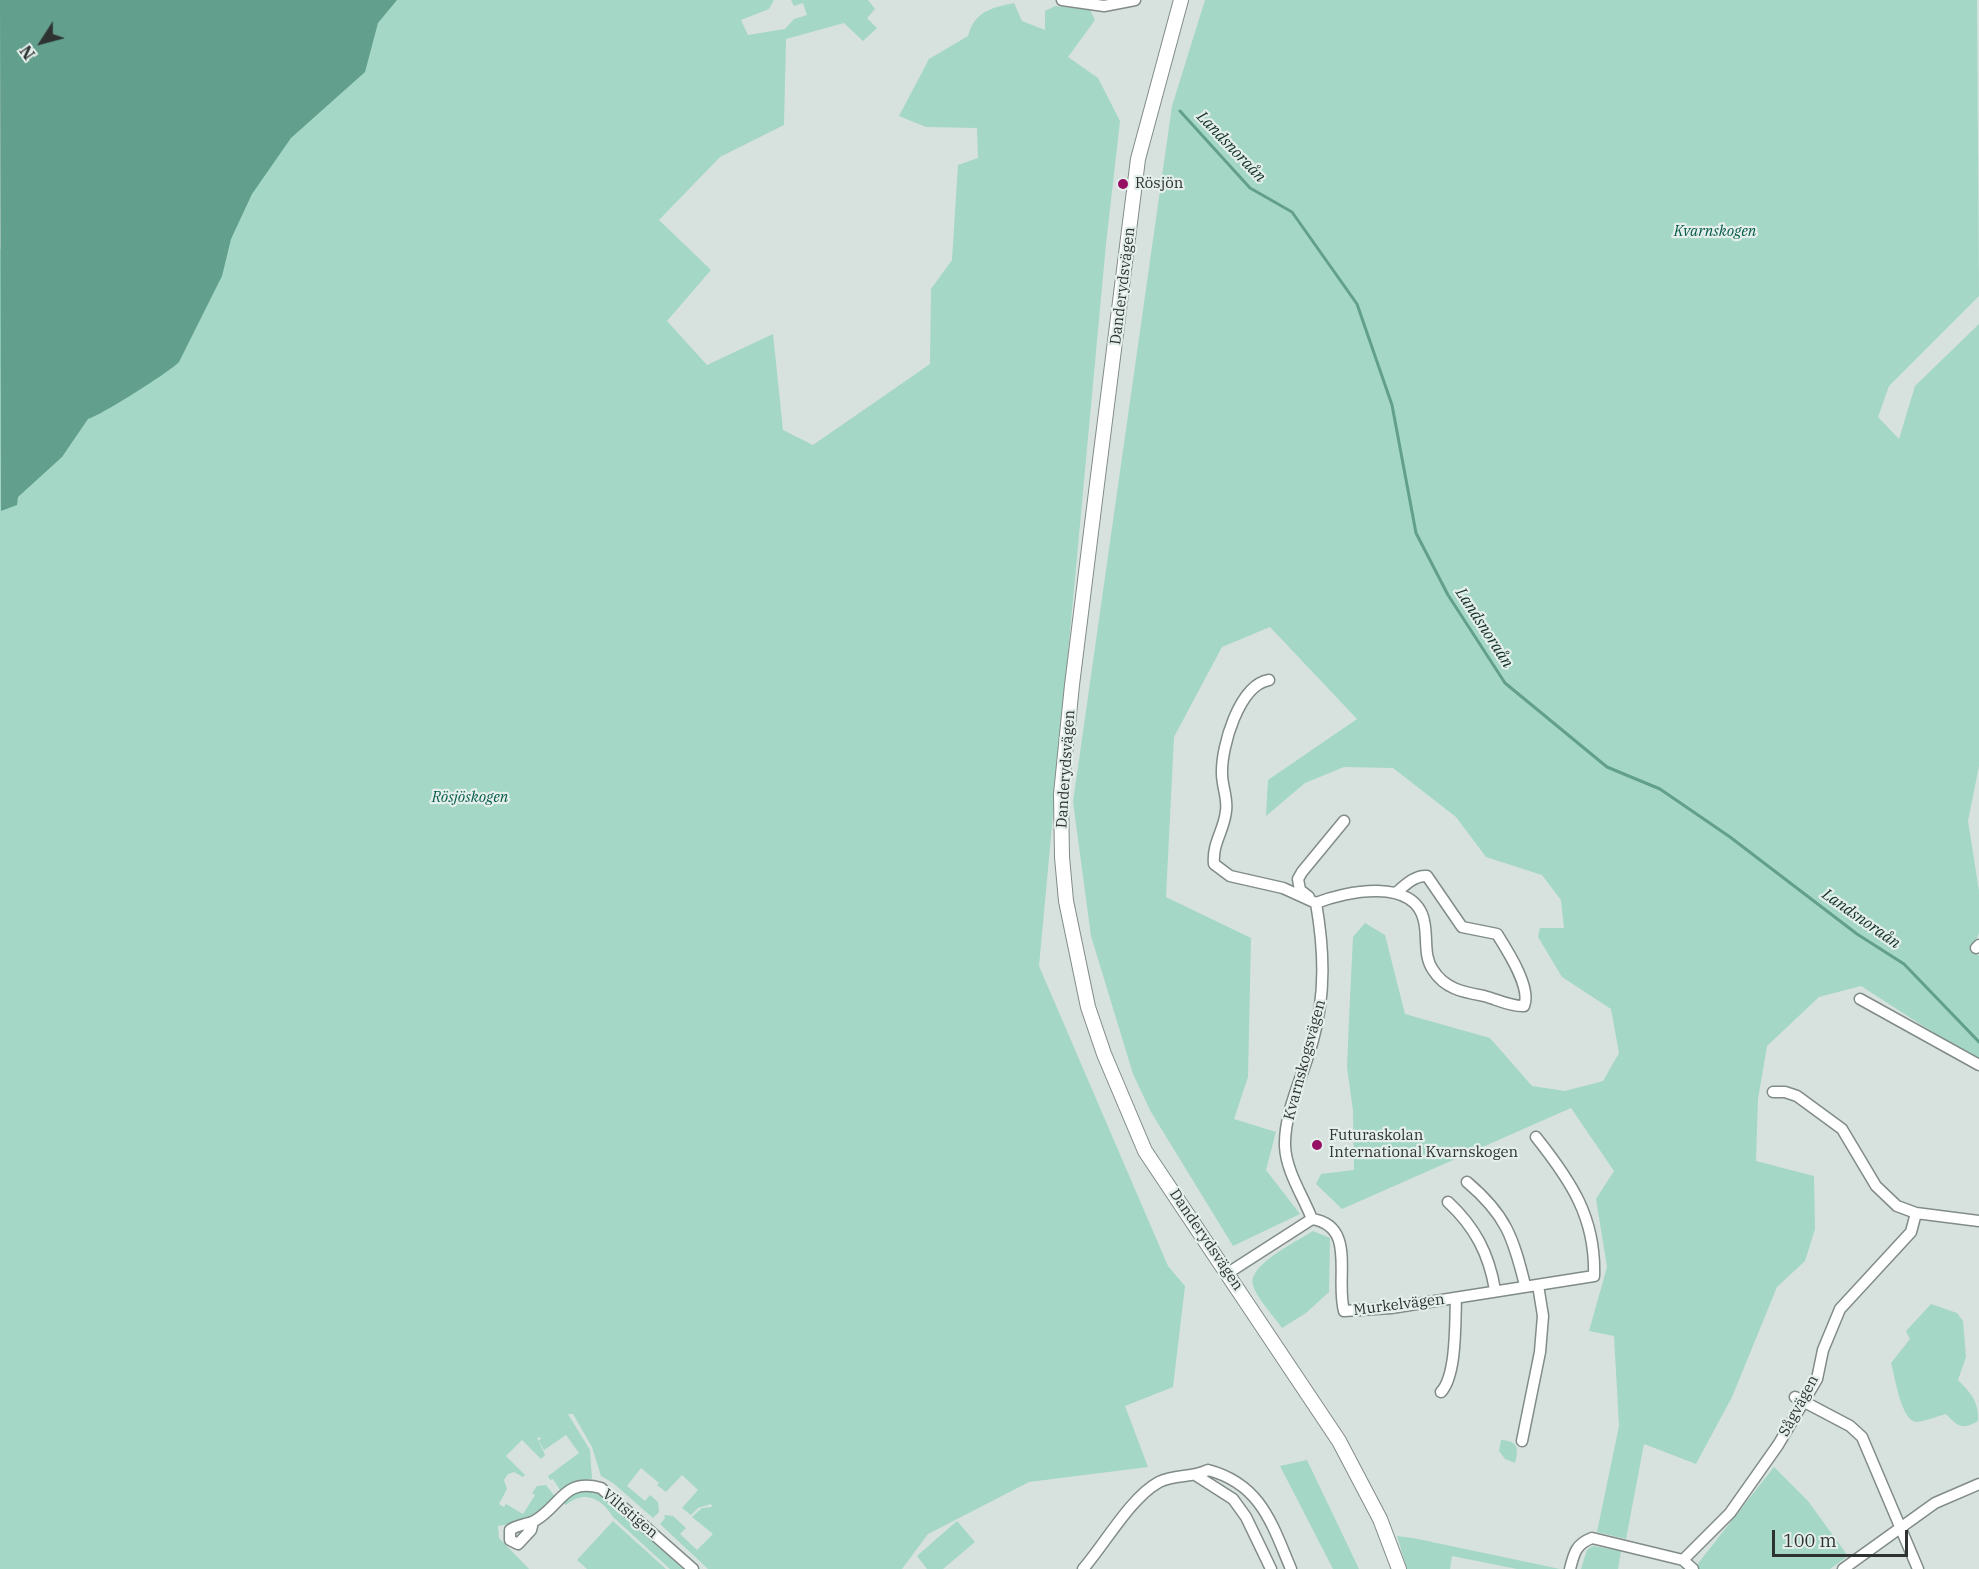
<!DOCTYPE html>
<meta charset="utf-8">
<style>
body{margin:0}
#map{position:relative;width:1979px;height:1569px;overflow:hidden;background:#d7e2de;font-family:"IBM Plex Serif",serif}
canvas{display:block}
.north{position:absolute;left:12px;top:12px;width:60px;height:60px;-webkit-text-stroke:4px #e4efeb;paint-order:stroke;rotate:234deg;font-size:16px;font-weight:700;line-height:24px;text-align:center;color:#2e3231}
.north::after{content:'';display:block;margin:auto;width:21px;height:27px;background:#2e3231;clip-path:polygon(50% 0,100% 100%,50% 72%,0 100%)}
.scale{position:absolute;left:1772px;top:1530px;width:136px;height:27px;box-sizing:border-box;border:3px solid #2e3231;border-top:0;padding-left:8px;font-size:18px;line-height:21px;white-space:nowrap;color:#2e3231;-webkit-text-stroke:4px #e4efeb;paint-order:stroke}
</style>
<div id="map">
<canvas width="1979" height="1569"></canvas>
<div class="north">N</div>
<div class="scale">100 m</div>
</div>
<script>
const g = document.querySelector('canvas').getContext('2d');
g.lineJoin = 'round';
function fillPath(path, color) {
  g.fillStyle = color;
  g.fill(path, 'evenodd');
}
function strokePath(path, color, width, dash) {
  g.strokeStyle = color;
  g.lineWidth = width;
  g.lineCap = dash ? 'butt' : 'round';
  g.setLineDash(dash || []);
  g.stroke(path);
}
function label(font, color, halo, rows, align = 'center') {
  g.font = font + ' "IBM Plex Serif",serif';
  g.lineWidth = 4.5;
  g.setLineDash([]);
  g.textBaseline = 'middle';
  g.strokeStyle = halo;
  g.fillStyle = color;
  for (const [text, x, y, turn = 0] of rows) {
    g.save();
    g.translate(x, y);
    g.rotate((+turn || 0) * Math.PI / 180);
    g.textAlign = isNaN(turn) ? turn : align;
    if (halo) g.strokeText(text, 0, 0);
    g.fillText(text, 0, 0);
    g.restore();
  }
}
fillPath(new Path2D(`
 M212,0H774L769,9L741,20L748,35L785,29L794,19L807,15L803,3L794,6L791,0H868L875,9L867,18L877,28L863,41L844,23L786,39L784,125L720,157L659,220L711,270L667,321L707,365L773,334L783,430L813,445L930,364L931,289L952,260L958,165L978,158L977,128L926,127L899,116L929,59L968,36C975,11 991,8 1014,3L1022,21L1045,30V11L1055,6L1090,10L1095,20L1068,57L1098,78L1120,121L1106,244L1039,966L1168,1266L1185,1286L1173,1387L1125,1406L1148,1467L1029,1482L928,1534L902,1569H708L660,1524L665,1518L664,1515L673,1516L686,1528L680,1534L697,1550L713,1534L692,1517L702,1508L712,1507L711,1504L698,1508L691,1515L682,1508L698,1490L682,1475L666,1492L657,1485L659,1483L641,1468L627,1486L645,1501L650,1495L658,1502L659,1512L653,1518L613,1483L601,1476L592,1447L573,1414H568L590,1450L592,1479L573,1482L560,1490L553,1479L550,1480L548,1476L579,1453L566,1435L544,1450L539,1441L541,1438L537,1437L545,1455L541,1459L522,1440L506,1456L525,1475L523,1477L514,1472L508,1474L504,1480L507,1489L499,1504L504,1507L506,1504L523,1514L535,1495L532,1493L537,1486L546,1485L556,1498L531,1520L498,1526L499,1538L529,1569H0V250Z
 M1205,0H1977L1979,296L1889,386L1878,417L1899,439L1915,386L1979,324V766L1968,821L1979,891V933L1972,950L1979,956V1062L1861,986L1819,997L1767,1046L1758,1099L1756,1161L1814,1176L1815,1229L1805,1261L1777,1287L1732,1397L1696,1464L1644,1444L1626,1539L1597,1532L1619,1426L1614,1336L1589,1331L1607,1267L1596,1199L1614,1171L1571,1108L1342,1209L1316,1184L1321,1174L1354,1170L1353,1111L1347,1067L1349,1019L1353,937L1365,923L1385,935L1405,1014L1490,1038L1532,1086L1565,1091L1603,1081L1619,1053L1611,1009L1562,977L1538,937L1540,928H1564L1561,900L1542,875L1486,857L1456,817L1393,768L1344,767L1305,783L1266,816L1268,780L1357,719L1270,627L1222,647L1174,737L1166,897L1251,938L1248,1077L1234,1119L1276,1132L1266,1170L1300,1214L1233,1246L1151,1112L1133,1074L1091,936L1073,802L1172,106Z
 M1313,1231L1330,1238L1329,1292L1306,1313L1282,1328C1275,1318 1256,1297 1253,1285C1247,1265 1298,1241 1313,1231Z
 M1931,1304L1957,1313L1963,1321L1966,1357L1958,1380C1971,1393 1979,1402 1978,1421C1963,1430 1958,1427 1946,1414C1937,1416 1926,1421 1917,1422C1901,1422 1895,1376 1891,1363L1910,1339L1906,1331Z
 M1501,1440C1518,1441 1519,1448 1515,1463L1505,1459L1499,1451Z
 M1307,1460L1359,1569H1333L1280,1466Z
 M1774,1467L1808,1501L1848,1556L1830,1569H1699L1696,1566Z
 M581,1490L599,1492L633,1520L634,1525L680,1566L687,1569H670L613,1517C602,1499 585,1489 566,1505L562,1502Z
 M613,1521L666,1569H587L577,1560Z
 M957,1521L975,1542L943,1569H927L917,1556Z
 M1397,1536L1413,1538L1560,1569H1517L1452,1556L1450,1569H1407Z
 M1593,1546L1621,1551L1618,1569H1581L1587,1550Z`), '#a4d7c6');
fillPath(new Path2D(`
 M0,0H397L378,23L365,72L291,138L252,194L231,239L222,276L179,362C171,371 100,416 88,419L62,457L18,497L17,505L1,511Z`), '#629f8c');
strokePath(new Path2D(`
 M1180,111L1250,188L1292,212L1357,304L1392,405L1416,533L1448,595L1505,683L1607,767L1660,789L1730,837L1857,934L1904,964L1979,1042`), '#629f8c', 3);
const minor = new Path2D(`
 M1062,0L1104,6L1135,0
 M1269,680C1239,685 1221,747 1222,774C1222,786 1228,799 1226,811C1224,831 1212,843 1214,864L1230,876L1283,888L1316,903
 M1309,897L1300,890L1298,879L1302,872L1344,821
 M1316,903C1346,891 1415,877 1424,921C1428,937 1423,956 1433,970C1445,989 1463,992 1484,996C1496,999 1511,1007 1524,1006C1532,988 1507,950 1497,934L1462,927L1427,876C1415,875 1405,885 1396,893
 M1976,948L1979,945
 M1860,999L1979,1065
 M1773,1092H1785L1797,1096L1842,1129L1876,1186L1897,1206L1916,1213L1979,1221
 M1467,1182C1506,1215 1513,1237 1525,1285
 M1448,1202C1475,1227 1489,1254 1495,1290
 M1312,1219C1357,1226 1335,1278 1344,1311L1391,1308L1594,1276C1596,1218 1571,1181 1536,1137
 M1228,1273L1312,1219C1303,1196 1286,1171 1285,1146C1284,1111 1304,1074 1313,1040C1326,994 1324,949 1316,903
 M1441,1392C1457,1375 1455,1321 1456,1298
 M1795,1397L1850,1426L1862,1437L1918,1569
 M1522,1441L1540,1352L1543,1316L1538,1285
 M1197,1476L1233,1499L1246,1517L1271,1569
 M533,1522L531,1530L518,1544L510,1540V1530C518,1524 528,1525 536,1520C562,1504 564,1478 601,1488L693,1569
 M1683,1560L1730,1513L1778,1445L1817,1379L1823,1350L1840,1309L1911,1232L1916,1213
 M1083,1569C1105,1544 1130,1498 1159,1482C1175,1474 1193,1478 1208,1470C1261,1484 1272,1524 1291,1569
 M1570,1569C1574,1553 1576,1544 1592,1538L1683,1560L1693,1569
 M1843,1569L1935,1503L1979,1484`);
const major = new Path2D(`
 M1181,0L1138,159L1098,476L1072,685L1061,794L1062,857L1066,901L1088,1007L1104,1054L1145,1151L1339,1441L1380,1519L1399,1569`);
strokePath(minor, '#818b88', 13);
strokePath(major, '#818b88', 16);
strokePath(minor, '#fff', 10);
strokePath(major, '#fff', 14);
for (const [x, y, r, color] of [
 [1123,184,6,"#970f65"],
 [1317,1145,6,"#970f65"]
]) {
  const dot = new Path2D();
  dot.arc(x, y, r, 0, 2 * Math.PI);
  g.fillStyle = color;
  g.fill(dot);
  strokePath(dot, '#e4efeb', 2);
}
label('15px', '#2e3231', '#e4efeb', [
 ["Rösjön",1135,184],
 ["Futuraskolan",1329,1136],
 ["International Kvarnskogen",1329,1153]
], 'left');
label('italic 15px', '#045b49', '#e4efeb', [
 ["Kvarnskogen",1715,232],
 ["Rösjöskogen",470,798]
]);
label('15px', '#2e3231', '#e4efeb', [
 ["Danderydsvägen",1123,286,-83],
 ["Danderydsvägen",1066,769,-86],
 ["Kvarnskogsvägen",1305,1060,-75],
 ["Danderydsvägen",1206,1240,56],
 ["Murkelvägen",1399,1305,-7],
 ["Sågvägen",1799,1406,-62],
 ["Viltstigen",630,1514,40]
]);
label('italic 16px', '#133129', '#e4efeb', [
 ["Landsnoraån",1231,147,46],
 ["Landsnoraån",1484,628,57],
 ["Landsnoraån",1861,919,35]
]);
</script>
